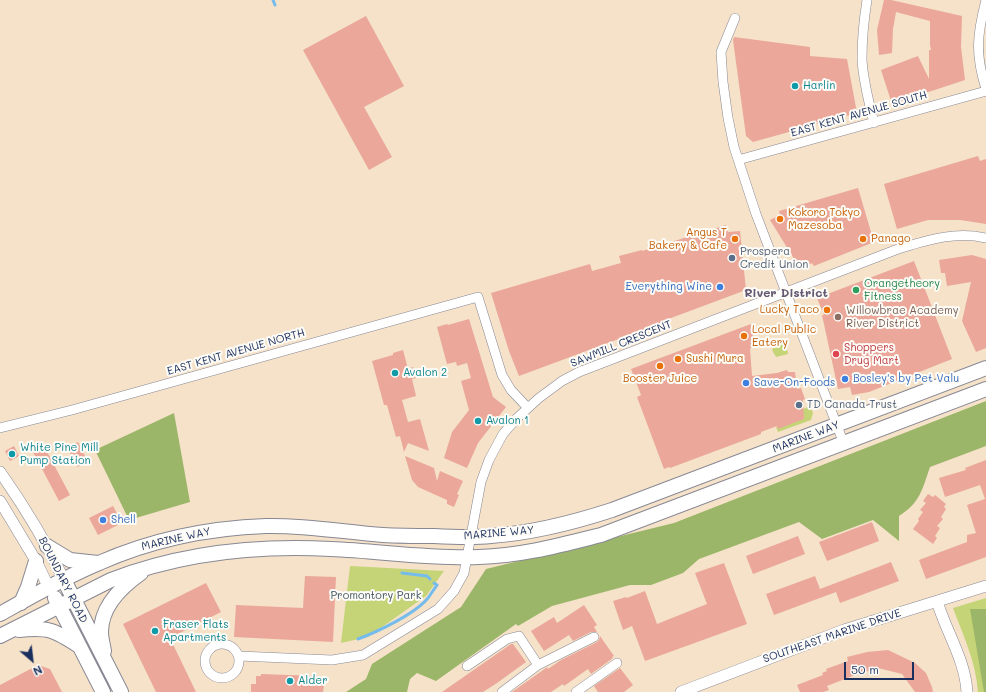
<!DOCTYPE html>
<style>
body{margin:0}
#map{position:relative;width:986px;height:692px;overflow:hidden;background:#f5e2c9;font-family:Mali,sans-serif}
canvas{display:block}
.north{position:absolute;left:12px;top:640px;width:40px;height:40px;-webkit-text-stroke:3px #fdfcf7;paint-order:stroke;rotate:152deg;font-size:11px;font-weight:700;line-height:16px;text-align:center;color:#1b2f5e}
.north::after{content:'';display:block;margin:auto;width:14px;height:18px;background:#1b2f5e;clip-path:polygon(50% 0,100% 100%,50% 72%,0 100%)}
.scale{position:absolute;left:844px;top:662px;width:70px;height:18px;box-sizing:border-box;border:2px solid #1b2f5e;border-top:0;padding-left:5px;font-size:12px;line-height:14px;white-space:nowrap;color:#1b2f5e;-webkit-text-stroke:3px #fdfcf7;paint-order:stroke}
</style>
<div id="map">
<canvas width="986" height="692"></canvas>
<div class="north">N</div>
<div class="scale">50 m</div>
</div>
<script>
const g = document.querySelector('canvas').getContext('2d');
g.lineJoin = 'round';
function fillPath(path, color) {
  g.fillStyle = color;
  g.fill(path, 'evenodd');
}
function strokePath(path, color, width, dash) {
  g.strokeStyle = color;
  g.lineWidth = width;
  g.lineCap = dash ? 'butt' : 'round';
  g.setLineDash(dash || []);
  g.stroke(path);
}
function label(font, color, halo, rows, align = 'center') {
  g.font = font + ' Mali,sans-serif';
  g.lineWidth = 4;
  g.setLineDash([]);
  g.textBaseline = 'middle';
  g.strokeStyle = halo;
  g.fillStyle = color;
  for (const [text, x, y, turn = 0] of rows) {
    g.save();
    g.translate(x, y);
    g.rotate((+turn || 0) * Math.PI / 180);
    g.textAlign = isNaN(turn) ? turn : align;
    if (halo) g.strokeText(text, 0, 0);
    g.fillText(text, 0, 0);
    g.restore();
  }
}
fillPath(new Path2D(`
 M778,338H784L786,344L788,354L776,357L772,350Z
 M810,406L813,413L811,420L778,432L776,427L803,409Z
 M350,566L444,571L426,596L368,637L341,643Z
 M986,598V692H978C976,662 963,635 953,608Z`), '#c4d477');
fillPath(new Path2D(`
 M986,401V446L930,467C922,490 920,503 899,516V541L873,520L822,539L799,522L699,559L683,573L651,585H630L552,606L518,626L516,624L436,681L417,673L410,679L407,692H346L366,679L372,664L461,607L486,569L674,523Z
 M174,413L190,502L129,520L95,450Z
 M970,609H986V692H984Z`), '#9bb668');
strokePath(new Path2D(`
 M273,0L275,5
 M402,573L427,576L430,579
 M358,639C377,632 415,614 428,598C431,594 434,589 437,585L434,583`), '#75bced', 3);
fillPath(new Path2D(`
 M884,0H891L962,16L961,47L965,80L892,104L881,70L918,56L929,79V50H931L930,45V21L896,12L893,29L892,53L879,55L877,30Z
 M366,16L404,86L364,107L392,157L369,170L303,50Z
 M734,37L810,47V56L847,59L857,113L753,142L746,136L733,40Z
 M978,156L980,161L986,159V224L960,220H928L897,229L884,184Z
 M858,188L874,242L814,266L812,263L801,270L770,220L780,215L779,211Z
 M726,225L728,232L740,231L746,290L663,321V323L641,332V331L624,336V337L519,376L509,351L491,293L590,264L592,271L621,263L619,256L642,250V251Z
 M972,255L986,259V348L976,352L962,321L971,282L947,286L945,273H941L939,260Z
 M914,261L952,359L869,392L852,395L850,387L838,389L822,315H824L817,298Z
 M469,319L493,397L506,407L478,443L467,468L444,458L452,432L469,410L461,381L471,378L467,363L457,366L456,362L447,364L437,327L447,324L448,325Z
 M751,324L754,345L750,349L752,376L777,373L787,370L788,372H795L797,389L801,388L805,399L803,400L804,419L778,429L777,426L761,432V434L670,468L669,467L664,469L637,397L641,395L631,369Z
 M403,350L408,369L413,367L416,378L412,379L416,396L402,400L408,422L420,419L429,451L408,443L404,452L400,436L396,437L387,405H384L372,361L393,355V353Z
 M78,442L88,462L77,467L67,447Z
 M14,446L19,456L10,461L5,451Z
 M44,446L70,495L59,501L33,452Z
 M405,456L434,468L437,481L440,471L463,481L457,494L459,495L454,507L447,504V500L418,487L412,480Z
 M986,460V557L926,579L919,560L967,542V535L976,533L967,505L985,499L980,485L945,497L939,478L966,470L965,468Z
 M928,494L933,497L935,495L946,504L944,507L946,509L941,517L943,519L937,526L940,528L935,536L937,538L933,544L913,529L919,521L918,519L923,512L920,510L926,503L923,501Z
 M113,506L122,523L98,535L89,518Z
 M872,522L879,541L827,561L819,542Z
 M798,536L805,554L753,574L746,556Z
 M891,562L899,581L840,603L836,592L774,615L766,594L815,576L820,589Z
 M724,563L747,624L645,661L632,626L623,630L613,601L626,597L627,598L645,591L657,624L707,604L695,573Z
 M305,576L336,577L333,642L234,637L236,605L303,608Z
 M206,583L221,612L170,638L196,692H156L123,624Z
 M584,605L597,625L594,627L597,632H591L573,641L569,635L544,651L531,631L554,617L557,623Z
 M600,636L614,656L612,657L613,658L591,674L588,669L564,686L563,684L551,692H512L546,668L547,667L548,669L561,660L597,642L599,640Z
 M511,644H513L526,662L497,683L483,692H442Z
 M888,650L915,663L926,673L932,687L933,692H915L902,674L878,668L855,675L827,686L829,690L823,692H800L797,685L823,675L822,673L827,671L826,669L848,661L847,657L867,652Z
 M38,665L50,669L62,692H0V685Z
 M620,668L633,685L624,692H598L594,686Z
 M261,674L317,676V679H325L323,692H251V684H256V676H261Z`), '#eaa79a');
const minor = new Path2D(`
 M867,0C864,19 862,39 862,59C863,81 869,102 874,123
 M986,0C977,35 975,54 986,89
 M735,18L721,52L723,82L728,118L734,147L756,214L844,444
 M738,160L986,91
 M0,428L72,410L478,297L502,375L511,390L528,408
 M205 661a17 17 0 1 1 34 0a17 17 0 1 1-34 0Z
 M239,656L332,660L363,655L438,609L454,591L464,573L481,482L489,460L503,434L517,418L539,398L562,381L579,372L898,249C928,240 955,231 986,238
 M467,666L507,639L519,636L538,665
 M502,692L538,665L594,637
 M576,692L617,663`);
const tertiary = new Path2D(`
 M0,472C24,506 46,542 64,580
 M0,501L36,561L49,588
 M937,601C946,632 965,659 967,692
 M681,692L844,630L986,586`);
const primary = new Path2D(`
 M47,546L70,560L98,563
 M64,580L121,692
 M55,598L103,692
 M21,603L28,587L36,561
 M0,614C32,596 65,577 99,563C151,540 209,528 266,526C305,525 344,532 383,535C400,536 417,536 434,536C453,537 472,538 491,536C533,533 572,523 612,510L986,368
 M19,630C49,627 54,630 79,646
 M0,636L111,580C181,553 256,545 331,549C380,551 430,559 479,557C521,556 561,545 601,535L986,389
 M104,651C103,645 101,638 101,632C101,606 121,587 141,573`);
strokePath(minor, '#888894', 10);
strokePath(tertiary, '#888894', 12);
strokePath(primary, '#888894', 16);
strokePath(minor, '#fff', 9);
strokePath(tertiary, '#fff', 11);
strokePath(primary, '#fff', 14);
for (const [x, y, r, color] of [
 [795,86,4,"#0f9aa8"],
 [780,219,4,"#e8710a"],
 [735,239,4,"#e8710a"],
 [863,239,4,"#e8710a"],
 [732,258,4,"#5c6f8a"],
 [720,287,4,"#3f7fe0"],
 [856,290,4,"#2e9e5b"],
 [827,310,4,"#e8710a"],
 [838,317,4,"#8d6e63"],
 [744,336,4,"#e8710a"],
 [836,354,4,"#e0444e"],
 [678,359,4,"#e8710a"],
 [660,366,4,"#e8710a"],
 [395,373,4,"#0f9aa8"],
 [845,379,4,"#3f7fe0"],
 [746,383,4,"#3f7fe0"],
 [799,405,4,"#5c6f8a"],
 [478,421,4,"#0f9aa8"],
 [12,454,4,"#0f9aa8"],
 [103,520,4,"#3f7fe0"],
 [155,631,4,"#0f9aa8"],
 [290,681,4,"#0f9aa8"]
]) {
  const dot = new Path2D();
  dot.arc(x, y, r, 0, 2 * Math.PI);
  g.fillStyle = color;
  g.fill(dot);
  strokePath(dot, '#fdfcf7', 1.5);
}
label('11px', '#0d838f', '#fdfcf7', [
 ["Harlin",803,86],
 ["Avalon 2",403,373],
 ["Avalon 1",486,421],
 ["White Pine Mill",20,448],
 ["Pump Station",20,461],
 ["Fraser Flats",163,625],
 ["Apartments",163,638],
 ["Alder",298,681]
], 'left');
label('11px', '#1b2f5e', '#fdfcf7', [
 ["EAST KENT AVENUE SOUTH",859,114,-16],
 ["SAWMILL CRESCENT",621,344,-22],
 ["EAST KENT AVENUE NORTH",236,352,-16],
 ["MARINE WAY",806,437,-21],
 ["MARINE WAY",499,533,-5],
 ["MARINE WAY",176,539,-13],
 ["BOUNDARY ROAD",63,580,63],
 ["SOUTHEAST MARINE DRIVE",832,636,-19]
]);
label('11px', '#c56008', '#fdfcf7', [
 ["Kokoro Tokyo",788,213],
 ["Mazesoba",788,226],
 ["Angus T",727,233,"right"],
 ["Bakery & Cafe",727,246,"right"],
 ["Panago",871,239],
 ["Lucky Taco",819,310,"right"],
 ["Local Public",752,330],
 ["Eatery",752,343],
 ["Sushi Mura",686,359],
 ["Booster Juice",660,379,"center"]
], 'left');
label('11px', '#4e5e75', '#fdfcf7', [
 ["Prospera",740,252],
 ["Credit Union",740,265],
 ["TD Canada Trust",807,405]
], 'left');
label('11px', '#27864d', '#fdfcf7', [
 ["Orangetheory",864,284],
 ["Fitness",864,297]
], 'left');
label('11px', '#366cbe', '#fdfcf7', [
 ["Everything Wine",712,287,"right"],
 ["Bosley's by Pet Valu",853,379],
 ["Save-On-Foods",754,383],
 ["Shell",111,520]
], 'left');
label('11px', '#785e54', '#fdfcf7', [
 ["Willowbrae Academy",846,311],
 ["River District",846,324]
], 'left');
label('11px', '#be3a42', '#fdfcf7', [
 ["Shoppers",844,348],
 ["Drug Mart",844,361]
], 'left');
label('11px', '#455864', '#fdfcf7', [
 ["Promontory Park",376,596]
]);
label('bold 12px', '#635973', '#fdfcf7', [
 ["River District",786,293]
]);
</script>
